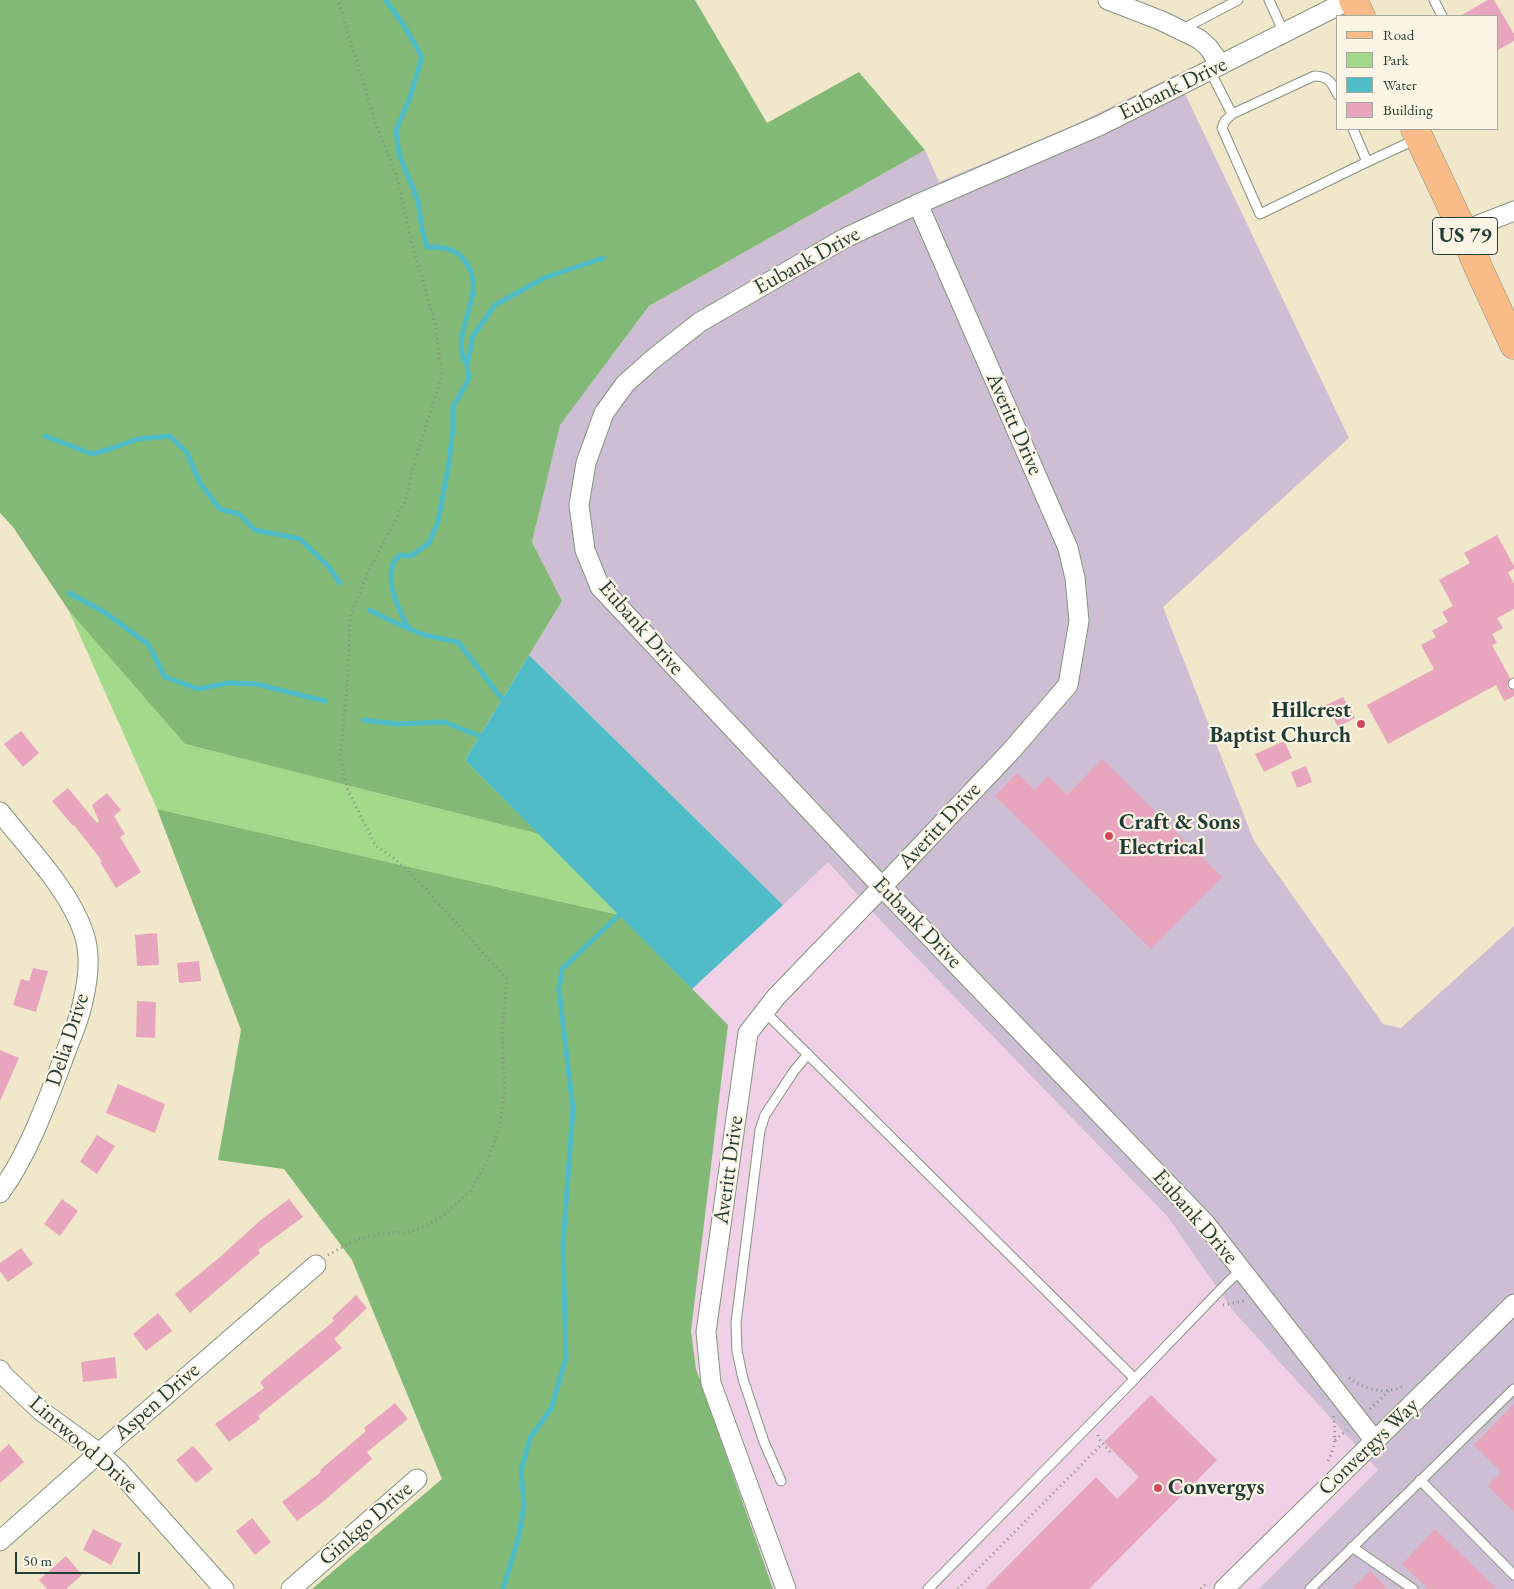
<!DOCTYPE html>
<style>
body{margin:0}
#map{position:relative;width:1514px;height:1589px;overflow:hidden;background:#f1e7cb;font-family:"EB Garamond",serif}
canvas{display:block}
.legend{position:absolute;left:1336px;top:15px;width:162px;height:115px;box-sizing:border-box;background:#fcf5e5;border:1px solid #a4ab9e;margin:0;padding:6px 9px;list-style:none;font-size:15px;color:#1f3d34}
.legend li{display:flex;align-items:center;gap:10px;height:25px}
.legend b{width:25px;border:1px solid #a4ab9e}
.scale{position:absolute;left:15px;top:1552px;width:125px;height:22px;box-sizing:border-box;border:2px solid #1f3d34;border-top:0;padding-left:6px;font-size:15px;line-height:18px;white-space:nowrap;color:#1f3d34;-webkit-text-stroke:4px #fcf5e5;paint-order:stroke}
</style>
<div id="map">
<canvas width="1514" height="1589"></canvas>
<ul class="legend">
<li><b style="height:6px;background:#f9bc89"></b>Road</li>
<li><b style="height:14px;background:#a3d98a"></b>Park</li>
<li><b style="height:14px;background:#4fbcc8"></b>Water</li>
<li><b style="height:14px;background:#e7a6be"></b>Building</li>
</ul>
<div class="scale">50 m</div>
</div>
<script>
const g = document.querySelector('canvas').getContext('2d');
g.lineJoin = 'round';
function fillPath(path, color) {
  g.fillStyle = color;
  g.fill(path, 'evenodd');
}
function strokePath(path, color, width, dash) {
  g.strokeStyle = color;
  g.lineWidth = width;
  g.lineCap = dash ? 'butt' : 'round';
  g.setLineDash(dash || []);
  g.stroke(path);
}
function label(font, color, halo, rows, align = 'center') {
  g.font = font + ' "EB Garamond",serif';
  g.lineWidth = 4.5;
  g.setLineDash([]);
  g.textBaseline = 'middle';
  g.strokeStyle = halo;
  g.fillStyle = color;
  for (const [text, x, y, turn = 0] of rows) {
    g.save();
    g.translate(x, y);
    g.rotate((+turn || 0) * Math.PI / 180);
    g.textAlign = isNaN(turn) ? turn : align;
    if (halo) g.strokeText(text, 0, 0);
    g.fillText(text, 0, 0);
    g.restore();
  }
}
fillPath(new Path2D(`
 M827,862L881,921L1167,1216L1234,1312L1378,1470L1259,1589H773L696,1369L691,1331L692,989Z`), '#efd0e7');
fillPath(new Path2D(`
 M1176,75L1349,438L1163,607L1254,841L1383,1024L1401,1028L1514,926V1589H1259L1378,1470L1234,1312L1167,1216L881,921L828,862L783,905L529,655L562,601L532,542L559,425L649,306L925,150L939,182L1072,126Z`), '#cdbed3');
fillPath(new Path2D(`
 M69,611L185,744L539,834L619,915L157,809Z`), '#a3d98a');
fillPath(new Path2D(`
 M0,0H695L767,123L859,72L925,150L649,306L560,425L532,542L562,601L465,760L539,834L185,744L69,611L13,527L0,513Z
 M157,809L619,915L728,1025L691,1331L696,1369L773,1589H312L442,1479L352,1260L284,1169L218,1160L241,1030Z`), '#82b976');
fillPath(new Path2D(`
 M529,655L783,905L692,989L465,760Z`), '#4fbcc8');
strokePath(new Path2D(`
 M386,0L405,27L422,57L409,100L396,130L399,154L418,201L422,229L427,247C443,247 455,248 465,261C491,295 446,332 467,365
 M45,436L92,454L110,449L138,439L170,436L187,453L200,483L220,509L239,514L255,530L300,539L328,566L340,583
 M69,593L104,612L148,644L165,677L198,689L228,683L256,684L325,701
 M369,610L396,623L424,635L458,642L502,699
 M408,628C399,610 386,584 393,564C394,561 398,557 400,555L411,556L429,543L438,522L449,462L453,429V407L469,379L467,365L473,336L495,305L544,278L603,258
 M364,720L397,724L444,722L480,736
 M503,1589L519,1536L524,1504L521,1471L530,1438L551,1409L566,1358L563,1244L573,1109L559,990L562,969L619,915`), '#4fbcc8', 5);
fillPath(new Path2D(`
 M1488,0H1494L1514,34V41L1498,50V16H1460Z
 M1497,535L1514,566V569L1508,572L1514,584V609L1497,618L1503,628L1492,634L1497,643L1492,645L1510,678L1507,685L1509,689L1514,690V696L1504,701L1496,685L1388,744L1367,705L1434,669L1421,645L1436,637L1432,631L1448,622L1442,612L1453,606L1439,580L1470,563L1464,553Z
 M1343,697L1355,718L1338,727L1326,705Z
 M21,731L39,753L23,767L4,744Z
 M1284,741L1292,758L1264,772L1255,754Z
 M1102,759L1222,877L1151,949L995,796L1017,773L1035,790L1048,776L1067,795Z
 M1306,766L1312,782L1297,788L1291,772Z
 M68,788L97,823L99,821L92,805L107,793L121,810L114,816L125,834L120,837L141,872L116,888L100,862L102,861L74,825L73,826L52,801Z
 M157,933L159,965L137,966L135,935Z
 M199,961L201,981L179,983L177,963Z
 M33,968L48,971L36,1012L13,1005L21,979L29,981Z
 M137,1001L156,1002L155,1038L136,1037Z
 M0,1050L19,1058L0,1101Z
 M118,1084L165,1104L155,1133L106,1113Z
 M97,1135L115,1146L97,1174L80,1162Z
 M62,1199L78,1211L60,1236L44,1224Z
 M289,1199L303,1217L258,1250L260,1253L190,1313L175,1294L220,1257L262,1219Z
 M21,1248L33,1264L8,1282L0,1271V1263Z
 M356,1295L367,1308L334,1339L342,1348L258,1416L260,1419L229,1442L215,1424L264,1388L260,1382L334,1321L332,1318Z
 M158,1313L172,1331L146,1351L133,1334Z
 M115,1357L117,1378L83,1382L81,1362Z
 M1151,1395L1217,1460L1089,1589H985L1096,1477L1117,1499L1139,1477L1104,1442Z
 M395,1403L408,1419L367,1452L372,1459L324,1501L297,1521L282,1502L321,1472L320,1470L366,1431L364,1428Z
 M1514,1404V1512L1488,1486L1501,1472L1474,1445Z
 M9,1444L24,1462L0,1483V1452Z
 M193,1446L213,1469L196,1483L176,1460Z
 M252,1518L271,1542L255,1555L236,1531Z
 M93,1529L122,1544L111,1565L83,1550Z
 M1435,1529L1497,1589H1428L1402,1564Z
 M66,1556L82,1575L66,1589H47L39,1580Z
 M1370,1571L1388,1589H1352Z`), '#e7a6be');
const service = new Path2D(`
 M1269,0L1284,33
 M1434,0L1442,16
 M1181,30L1238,0
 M1210,71L1232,114
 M1338,95C1332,83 1329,76 1314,76L1232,114L1225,121L1222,128L1260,214L1367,162L1353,129
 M1367,162L1417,139
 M1513,684L1514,683
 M765,1012L1135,1379
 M1420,1480L1514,1575
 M781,1481L764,1442L743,1379L737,1351L736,1323L760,1130L765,1115L794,1071L808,1054
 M1352,1547L1413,1589
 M928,1589L1120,1394L1225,1285L1241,1270
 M1310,1589L1514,1389`);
const minor = new Path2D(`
 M1108,0L1162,21L1199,39L1208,47L1221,65
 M1349,0L1101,125L918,204L845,238L700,322L653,359L625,384L604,413L586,463L579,505L585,550L600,587L882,887L1205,1223L1375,1441
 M1463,231L1514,211
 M0,812C28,848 70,890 84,934C91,955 88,980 83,1001C79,1022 69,1042 62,1062C45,1107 28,1154 0,1193
 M0,1370L3,1375L41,1411L99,1453L117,1469L224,1589
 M0,1541L99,1453L316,1265
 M291,1589L417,1479
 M786,1589L711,1383L706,1332L748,1033L776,997L882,887L1011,751L1068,685L1079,621L1075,578L1068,548L918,204
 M1224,1589L1514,1304`);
const primary = new Path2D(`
 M1353,0L1361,16
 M1415,129L1463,231L1479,269L1514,345`);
strokePath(service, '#889280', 11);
strokePath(minor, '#889280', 21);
strokePath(primary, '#889280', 29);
strokePath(new Path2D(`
 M328,1255L357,1239L383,1233L408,1232L421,1228L445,1214L470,1191L487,1162L499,1128L505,1091L502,1037L507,979L420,883L395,859L376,846L348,791L340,756L348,676L350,616L369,570L404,504L414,465L442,374L435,323L412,243L396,174L376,125L338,0
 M1223,1305L1244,1301
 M1349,1378C1367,1390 1384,1395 1404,1386
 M1370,1409L1389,1391
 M1098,1435L1099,1439L1110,1452
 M1335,1440L1347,1430
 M1328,1461C1336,1446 1336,1432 1333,1416
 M958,1589L1102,1444
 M1201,1589L1208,1582`), '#889280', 3, [1, 4]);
strokePath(service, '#fff', 9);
strokePath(minor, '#fff', 19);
strokePath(primary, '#f9bc89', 28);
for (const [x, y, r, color] of [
 [1361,724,5,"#d1495b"],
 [1109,836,5,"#d1495b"],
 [1158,1488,5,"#d1495b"]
]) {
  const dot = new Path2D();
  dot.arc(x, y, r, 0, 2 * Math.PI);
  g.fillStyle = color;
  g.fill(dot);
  strokePath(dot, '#fcf5e5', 2);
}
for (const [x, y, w] of [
 [1465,236,65]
]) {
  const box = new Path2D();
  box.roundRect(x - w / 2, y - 18.5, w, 37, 4);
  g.fillStyle = '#fcf5e5';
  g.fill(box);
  strokePath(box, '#1f3d34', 1);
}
label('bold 21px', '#1f3d34', null, [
 ["US 79",1465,236]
]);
label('22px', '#1f3d34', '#fcf5e5', [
 ["Eubank Drive",1173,89,-26],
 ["Eubank Drive",807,261,-29],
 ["Averitt Drive",1014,424,66],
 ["Eubank Drive",641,628,49],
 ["Averitt Drive",940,826,-47],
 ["Eubank Drive",917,923,46],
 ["Delia Drive",68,1040,-72],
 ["Averitt Drive",729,1170,-82],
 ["Eubank Drive",1195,1217,49],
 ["Aspen Drive",157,1402,-41],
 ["Lintwood Drive",83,1445,41],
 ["Convergys Way",1369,1447,-44],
 ["Ginkgo Drive",366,1524,-41]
]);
label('bold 22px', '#1f3d34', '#fcf5e5', [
 ["Hillcrest",1351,711,"right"],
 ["Baptist Church",1351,736,"right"],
 ["Craft & Sons",1119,823],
 ["Electrical",1119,848],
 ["Convergys",1168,1488]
], 'left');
</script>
